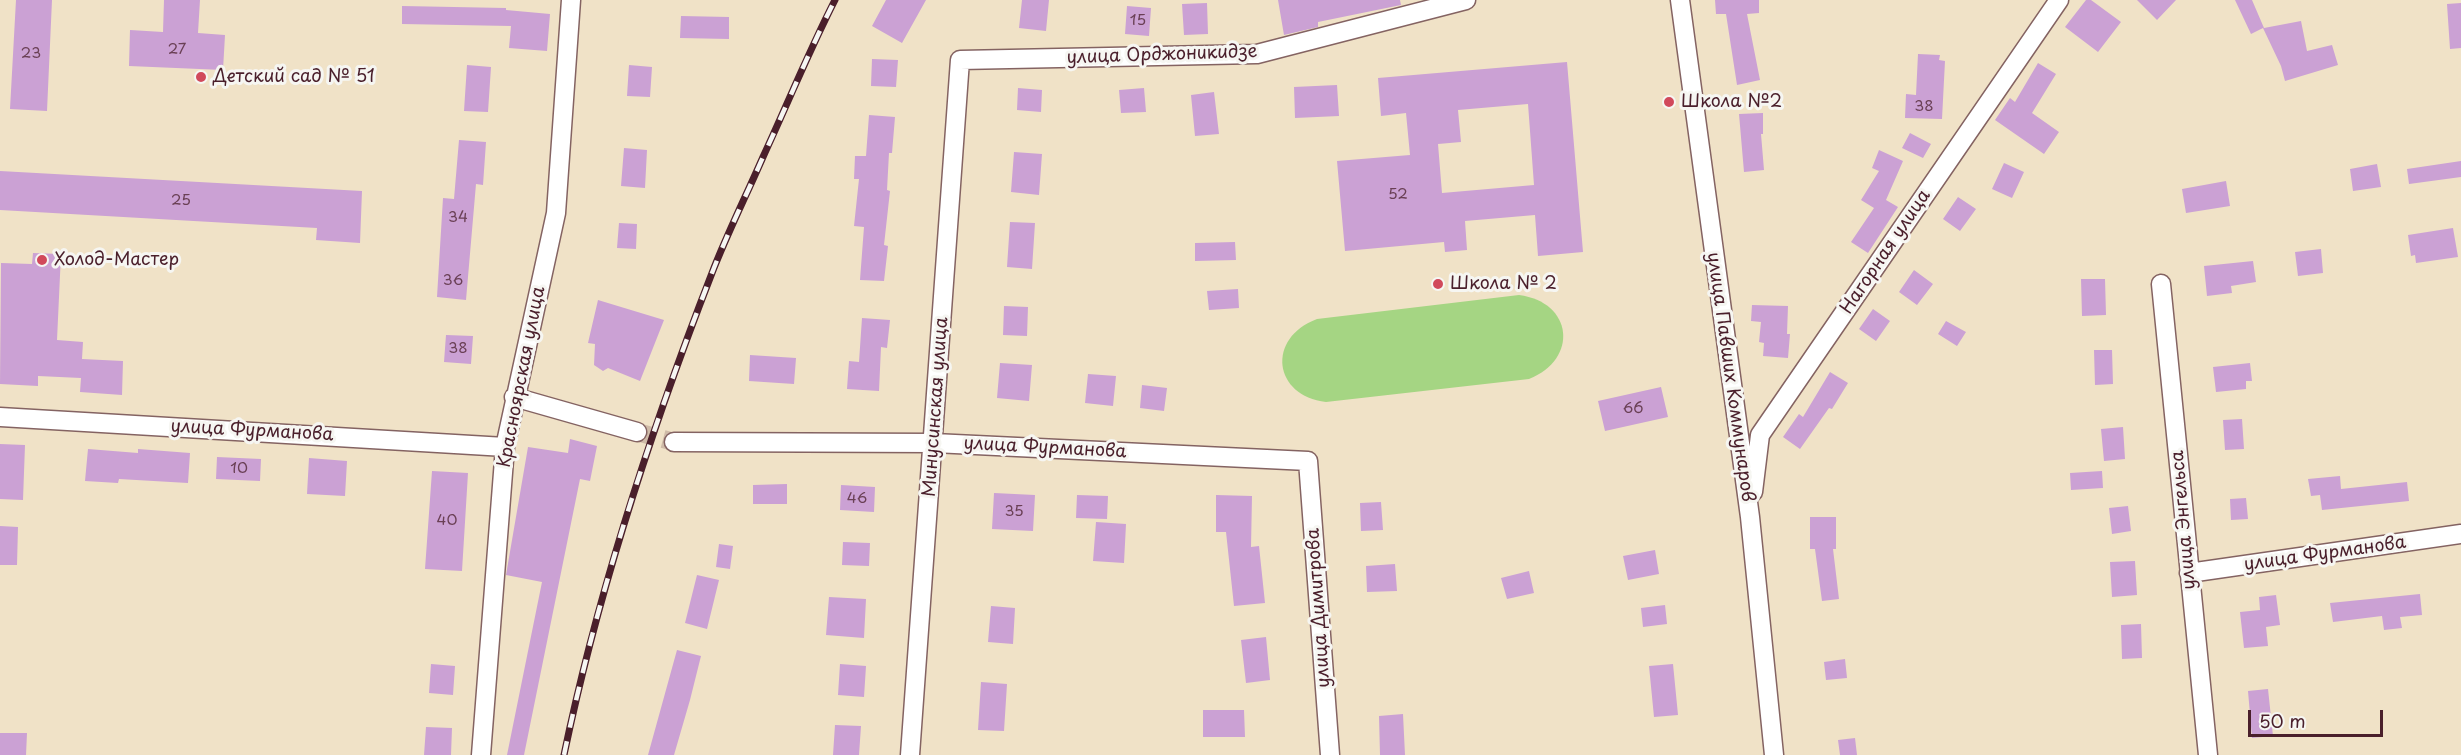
<!DOCTYPE html>
<meta charset="utf-8">
<style>
body{margin:0}
#map{position:relative;width:2461px;height:755px;overflow:hidden;background:#f0e2c7;font-family:"Playpen Sans",sans-serif}
canvas{display:block}
.scale{position:absolute;left:2248px;top:710px;width:135px;height:27px;box-sizing:border-box;border:3px solid #4a1f2b;border-top:0;padding-left:8px;font-size:18px;line-height:21px;white-space:nowrap;color:#4a1f2b;-webkit-text-stroke:4px #f6f6f2;paint-order:stroke}
</style>
<div id="map">
<canvas width="2461" height="755"></canvas>
<div class="scale">50 m</div>
</div>
<script>
const g = document.querySelector('canvas').getContext('2d');
g.lineJoin = 'round';
function fillPath(path, color) {
  g.fillStyle = color;
  g.fill(path, 'evenodd');
}
function strokePath(path, color, width, dash) {
  g.strokeStyle = color;
  g.lineWidth = width;
  g.lineCap = dash ? 'butt' : 'round';
  g.setLineDash(dash || []);
  g.stroke(path);
}
function label(font, color, halo, rows, align = 'center') {
  g.font = font + ' "Playpen Sans",sans-serif';
  g.lineWidth = 6;
  g.setLineDash([]);
  g.textBaseline = 'middle';
  g.strokeStyle = halo;
  g.fillStyle = color;
  for (const [text, x, y, turn = 0] of rows) {
    g.save();
    g.translate(x, y);
    g.rotate((+turn || 0) * Math.PI / 180);
    g.textAlign = isNaN(turn) ? turn : align;
    if (halo) g.strokeText(text, 0, 0);
    g.fillText(text, 0, 0);
    g.restore();
  }
}
fillPath(new Path2D(`
 M1519,295C1573,302 1579,359 1529,379L1326,402C1273,396 1266,338 1317,319Z`), '#a5d583');
fillPath(new Path2D(`
 M16,0H52L47,111L10,109Z
 M164,0H200L198,33L225,35L223,70L129,66L130,30L163,32Z
 M886,0H926L902,43L872,26Z
 M1022,0H1049L1046,31L1019,28Z
 M1278,0H1400L1401,5L1318,22V27L1284,35Z
 M1715,0H1759V13L1747,14L1760,80L1737,85L1726,14H1716Z
 M2086,0H2091L2121,22L2098,52L2065,27Z
 M2137,0H2176L2157,20Z
 M2235,0H2252L2264,28L2301,21L2307,51L2332,45L2338,65L2285,81L2281,66L2263,28L2251,34Z
 M1207,3L1208,34L1184,35L1182,4Z
 M2461,3V48L2450,49L2447,4Z
 M402,6L506,8V10L550,14L547,51L509,48L511,26L402,24Z
 M1127,6L1151,8L1149,36L1125,34Z
 M681,16L729,17V39L680,38Z
 M1918,54L1940,55L1939,60L1945,61L1942,119L1905,118L1906,94L1916,95Z
 M872,59L898,60L896,87L871,86Z
 M1567,62L1583,252L1538,256L1535,215L1465,221L1467,250L1445,252L1444,242L1345,251L1337,161L1410,155L1406,113L1381,116L1378,78ZM1528,104L1534,185L1442,193L1438,144L1461,142L1458,110Z
 M2038,63L2056,74L2032,113L2059,132L2044,154L1995,120L2010,98L2015,102Z
 M467,65L491,67L488,112L464,111Z
 M629,65L652,67L650,97L627,96Z
 M1337,85L1339,116L1295,118L1294,87Z
 M1018,88L1042,90L1041,112L1017,110Z
 M1144,88L1146,112L1121,113L1119,90Z
 M1214,92L1219,134L1195,136L1191,95Z
 M1763,113V134H1761L1764,170L1744,172L1739,114Z
 M869,115L895,117L892,153H889L887,190L890,191L884,245L888,246L884,281L860,280L864,227L854,226L859,179H854L855,156H866Z
 M1910,133L1931,144L1923,158L1902,148Z
 M459,140L486,142L483,185L476,184L466,300L437,297L443,198L454,199Z
 M624,148L647,150L645,188L621,186Z
 M1879,150L1903,161L1886,200L1898,207L1868,253L1851,242L1874,208L1861,200L1879,171L1872,168Z
 M1014,152L1042,154L1039,195L1011,192Z
 M2461,161V177L2409,184L2407,169Z
 M2004,163L2024,172L2012,198L1992,189Z
 M2377,164L2381,187L2353,191L2350,169Z
 M0,171L362,191L360,243L316,240L317,228L0,210Z
 M2226,181L2230,206L2186,213L2182,189Z
 M1958,197L1976,209L1960,231L1943,219Z
 M1010,222L1035,223L1032,269L1007,267Z
 M619,223L637,224L636,249L617,248Z
 M2453,228L2458,257L2416,263L2415,255L2411,256L2408,235Z
 M1235,242L1236,260L1195,261V243Z
 M2321,249L2323,273L2298,276L2295,252Z
 M33,253L61,254L57,340L83,342L82,359L123,361L122,395L80,392L81,378L38,376V386L0,384L1,263L32,264Z
 M2253,261L2256,282L2231,286L2232,293L2207,296L2204,266Z
 M1914,270L1933,284L1917,305L1899,292Z
 M2081,279H2105L2106,315L2082,316Z
 M1238,289L1239,308L1209,310L1207,291Z
 M598,300L664,320L640,381L608,368L603,371L594,365L595,344L588,343Z
 M1752,305L1788,306L1787,334H1790L1788,358L1763,356L1764,343L1759,342L1761,322L1751,321Z
 M1004,306L1028,307L1027,336L1003,335Z
 M1873,309L1890,321L1876,341L1859,329Z
 M862,318L890,320L887,348L881,347L879,391L847,389L849,361L859,362Z
 M1946,321L1966,332L1957,346L1938,334Z
 M446,335L473,336L471,364L444,362Z
 M2094,350H2112L2113,384L2095,385Z
 M750,355L796,358L794,384L749,381Z
 M1000,363L1032,365L1029,401L997,398Z
 M2250,363L2252,381H2246V389L2216,392L2213,367Z
 M1830,372L1848,383L1832,409L1829,408L1800,449L1783,437L1799,414L1803,417Z
 M1088,374L1116,376L1113,406L1085,403Z
 M1142,385L1167,388L1164,411L1140,408Z
 M1661,387L1668,417L1605,431L1598,401Z
 M2242,419L2244,449L2225,450L2223,420Z
 M2123,427L2125,459L2104,461L2101,429Z
 M570,439L597,446L590,481L580,479L524,755H507L542,582L506,575L528,447L568,453Z
 M0,444L25,445L23,500L0,499Z
 M88,449L138,453V449L190,453L188,483L119,479L118,483L85,481Z
 M217,457L261,459L260,481L216,479Z
 M309,458L347,461L345,496L307,494Z
 M432,471L468,473L462,571L425,569Z
 M2102,471L2103,488L2071,490L2070,473Z
 M2340,476L2341,489L2407,482L2409,501L2322,510L2320,495L2311,496L2308,479Z
 M787,484V504H753V485Z
 M841,485L875,487L874,512L840,510Z
 M994,493L1035,495L1033,531L992,529Z
 M1077,495L1108,496L1107,519L1076,518Z
 M1216,495L1252,496L1251,547L1259,546L1265,603L1234,606L1226,532H1216Z
 M2246,498L2248,519L2231,520L2230,499Z
 M1381,502L1383,530L1361,531L1360,503Z
 M2128,506L2131,531L2112,534L2109,508Z
 M1810,517H1836V549H1833L1839,599L1822,601L1815,549H1810Z
 M1096,522L1126,524L1124,563L1093,561Z
 M0,526L18,527L17,565H0Z
 M843,542L870,543L869,566L842,565Z
 M719,544L733,546L730,569L716,567Z
 M1655,550L1659,574L1628,580L1623,556Z
 M2135,561L2137,595L2112,597L2110,562Z
 M1395,564L1397,591L1367,592L1366,566Z
 M1529,571L1534,593L1507,599L1501,578Z
 M697,575L719,580L707,629L685,623Z
 M2420,594L2422,615L2400,617L2402,628L2384,630L2382,616L2333,622L2330,603Z
 M2276,595L2280,625L2266,627L2268,646L2244,648L2240,612L2260,610L2259,597Z
 M829,597L866,599L864,638L826,635Z
 M1665,605L1667,624L1643,627L1641,608Z
 M991,606L1015,608L1013,644L988,642Z
 M2141,624L2142,658L2122,659L2121,625Z
 M1266,637L1270,680L1246,683L1241,640Z
 M677,650L701,656L690,700L674,755H648Z
 M1845,659L1847,678L1826,680L1824,662Z
 M431,664L455,666L453,695L429,693Z
 M840,664L866,666L864,697L838,695Z
 M1673,664L1678,715L1654,717L1649,666Z
 M981,682L1007,684L1004,731L978,730Z
 M2268,689L2273,736L2252,738L2248,691Z
 M1203,710H1244L1245,737H1203Z
 M1403,714L1405,755H1380L1379,716Z
 M835,725L861,726L859,755H833Z
 M426,727L452,728L451,755H424Z
 M0,733H27L26,755H0Z
 M1855,738L1857,755H1840L1838,740Z`), '#cba1d4');
strokePath(new Path2D(`
 M637,432L674,442`), '#cfbba8', 18, [18, 9]);
const minor = new Path2D(`
 M1680,0L1750,517L1774,755
 M2161,284L2208,755
 M514,397L637,432
 M0,417L505,447
 M674,442L934,443L1308,461L1330,755
 M1753,492L1760,435L2059,0
 M2189,573L2461,534
 M481,755L505,447L556,213L571,0
 M910,755L960,60L1257,54L1466,0`);
strokePath(minor, '#846362', 21);
strokePath(minor, '#fff', 18);
const rail = new Path2D(`
 M564,755C598,591 651,430 712,273C727,234 746,196 763,157C787,105 809,51 835,0`);
strokePath(rail, '#4a1f2b', 7);
strokePath(rail, '#f6f6f2', 4.5, [14]);
for (const [x, y, r, color] of [
 [201,77,6,"#d1495b"],
 [1669,102,6,"#d1495b"],
 [42,260,6,"#d1495b"],
 [1438,284,6,"#d1495b"]
]) {
  const dot = new Path2D();
  dot.arc(x, y, r, 0, 2 * Math.PI);
  g.fillStyle = color;
  g.fill(dot);
  strokePath(dot, '#f6f6f2', 2);
}
label('15px', '#6a4055', null, [
 ["15",1138,21],
 ["27",177,50],
 ["23",31,54],
 ["38",1924,107],
 ["52",1398,195],
 ["25",181,201],
 ["34",458,218],
 ["36",453,281],
 ["38",458,349],
 ["66",1633,409],
 ["10",239,469],
 ["46",857,499],
 ["35",1014,512],
 ["40",447,521]
]);
label('18px', '#4a1f2b', '#f6f6f2', [
 ["улица Орджоникидзе",1162,55,-2],
 ["Нагорная улица",1886,252,-56],
 ["Красноярская улица",522,377,-79],
 ["улица Павших Коммунаров",1730,377,82],
 ["Минусинская улица",936,407,-86],
 ["улица Фурманова",252,431,3],
 ["улица Фурманова",1045,448,3],
 ["улица Энгельса",2184,520,-95],
 ["улица Фурманова",2325,554,-8],
 ["улица Димитрова",1319,608,-94]
]);
label('18px', '#4a1f2b', '#f6f6f2', [
 ["Детский сад № 51",213,77],
 ["Школа №2",1681,102],
 ["Холод-Мастер",54,260],
 ["Школа № 2",1450,284]
], 'left');
</script>
